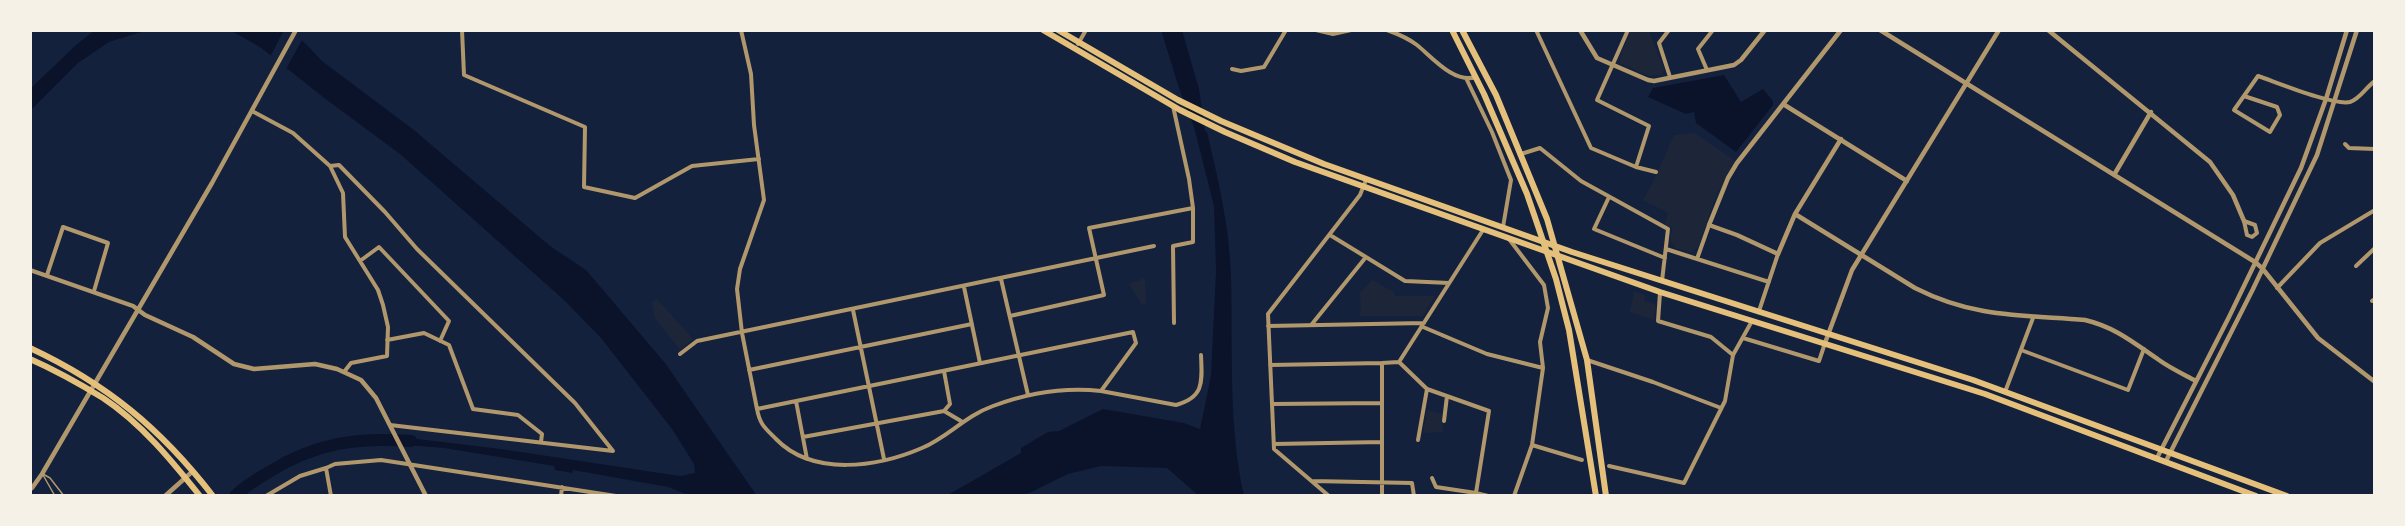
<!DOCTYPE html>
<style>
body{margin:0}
#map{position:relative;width:2405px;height:526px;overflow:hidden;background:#14213d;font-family:Montserrat,sans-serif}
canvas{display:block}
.frame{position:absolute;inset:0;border:32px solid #f6f1e7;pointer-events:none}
</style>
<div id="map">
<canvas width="2405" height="526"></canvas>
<div class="frame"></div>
</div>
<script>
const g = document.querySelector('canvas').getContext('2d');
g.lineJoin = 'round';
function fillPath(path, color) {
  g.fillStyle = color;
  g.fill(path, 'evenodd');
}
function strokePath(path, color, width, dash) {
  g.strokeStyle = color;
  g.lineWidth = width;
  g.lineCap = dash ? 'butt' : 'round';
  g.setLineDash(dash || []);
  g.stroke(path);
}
fillPath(new Path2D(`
 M1631,30H1649L1664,70L1662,75L1650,76L1621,64L1619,59Z
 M1695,133L1735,161C1717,188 1708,218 1698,248L1690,252L1675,248L1670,240L1672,228L1665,224L1668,213L1643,200L1653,182L1674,135Z
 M1145,278L1146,304L1142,305L1129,284Z
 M1372,280L1394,292L1395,296H1435L1423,316H1359L1361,307L1360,293Z
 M1634,291L1645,295L1644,301L1656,305L1654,320L1630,312Z
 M657,299L693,339L680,350L655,318L652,302Z
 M1427,410L1442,414L1443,432L1423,433Z`), '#1d2539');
fillPath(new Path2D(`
 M95,30H148L109,42L78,63L30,111V89L76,45Z
 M230,30H288L305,43L322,61L414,130L550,246L586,270L665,363L757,496H691L668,487L573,470L572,473L555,470L554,466L444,448L405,445L401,437L501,449L680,476L695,473L694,464L672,429L601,338L564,300L400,154L323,97L260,47Z
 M1161,30H1182L1199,89L1205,131L1207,132C1218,179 1230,228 1231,277C1233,350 1228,424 1244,496H1199L1167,468L1101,466L1068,474L1023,496H946L1021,453V448L1048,432L1059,431L1103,409L1184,423L1200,429L1211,376L1216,271L1214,206L1194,127L1179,88Z
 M1724,75L1741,102L1763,89L1773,101V105L1736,152L1696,123L1694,112L1686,114L1648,97L1653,88Z`), '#0b132b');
fillPath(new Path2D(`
 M284,30H293L303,38L285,71L269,59Z`), '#14213d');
strokePath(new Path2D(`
 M235,496C245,486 257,479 269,472C315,443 357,437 411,441`), '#0b132b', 12);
strokePath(new Path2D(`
 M43,474L50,478L64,496
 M43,475L55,496`), '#b1986c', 1.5);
strokePath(new Path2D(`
 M462,30L464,75L585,127L584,187L635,198L692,166L759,159
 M741,30L751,74L754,125L764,200L740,269L737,289L742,333L757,409L1133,332L1136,343L1101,391C1064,387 1028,393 993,406C965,416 948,437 922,448C878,467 813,477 776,439C765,428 760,425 757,409
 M1316,30L1333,34L1351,30
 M1387,30C1398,34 1408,38 1417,45C1432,57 1454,84 1476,77
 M1536,30L1591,148L1636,167L1656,172
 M1628,30L1597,100L1649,126L1636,167
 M1669,30L1659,43L1670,77
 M1078,44L1086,30
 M1232,69L1241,71L1264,67L1286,30
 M1707,70L1698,49L1713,30
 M1466,78L1492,132L1511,180L1503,227
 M2244,96L2277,107L2280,115L2270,132L2234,110L2258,76C2276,82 2334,106 2350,102C2360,99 2366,87 2375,81
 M1173,106L1189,179L1193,208V242L1173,246L1174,323
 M252,111L293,133L330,166L343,193L345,237L378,290L383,305L388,327L387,356L351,363L344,372
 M2345,144L2349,148L2375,149
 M1521,154L1540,148L1581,181L1668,229L1662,281
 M330,166L339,165L385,212L417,249L575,403L613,451L390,425
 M1609,197L1594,229L1665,258
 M2244,221L2255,225L2257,233L2252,237L2247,235Z
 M1330,235L1405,281L1449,283
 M1509,239L1544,285L1548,308L1540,342L1543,368L1532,445L1514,496
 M1666,249L1769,282
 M1697,259L1709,225
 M360,261L379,247L449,321L440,341
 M2356,266L2375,248
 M47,275L63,227L108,243L94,291
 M1001,279L1028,395
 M964,287L980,363
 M2277,288L2320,243L2375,210
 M1660,293L1658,321L1711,337L1733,355
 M2372,301L2375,299
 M853,310L884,459
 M1759,311L1778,254
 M1010,316L1104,295L1089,228L1193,208
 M1312,324L1366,257
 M1268,326L1424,323
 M1423,327L1487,354L1543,368
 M1743,338L1819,361L1825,343
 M387,340L424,333L449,345L473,409L518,415L542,434L541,442
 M2021,350L2128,390L2144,349
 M680,354L697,341L1154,246
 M1587,360L1653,382L1721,408
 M1399,362L1427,389L1489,411L1476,493L1488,496
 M1270,365L1382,363
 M749,370L972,324
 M1101,391L1176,405C1205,397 1202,381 1201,355
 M2005,392L2033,318
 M796,401L807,459
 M1272,404L1382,403
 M944,411L961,421
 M1444,421L1447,396
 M803,437L944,411L950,404L944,371
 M1418,440L1427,389
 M1274,444L1382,442
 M1532,445L1582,460
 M1609,466L1684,483L1725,401L1733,355L1752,321
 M326,468L335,464L381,460L616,496
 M1432,478L1436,487L1476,493
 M1312,481L1412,483L1414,496
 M266,496L300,476L326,468L331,496
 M561,496L562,487
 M648,496H649
 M1329,496L1274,449L1268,314L1360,195L1366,180
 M1382,496V363L1399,362L1483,230`), '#b1986c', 4);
strokePath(new Path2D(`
 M1580,30L1597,58L1648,80L1654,81L1734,65L1741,60L1765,30
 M1841,30L1737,163L1728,178L1709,225L1737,235L1778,254L1795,214L1841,139
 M1880,30L2255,262L2262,268L2318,338L2375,382
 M2048,30L2210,162L2233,195L2244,221
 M1783,104L1907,181
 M2114,175L2151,112
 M1795,214L1915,288C1974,318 2022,315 2085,320C2115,327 2134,343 2159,360C2170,368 2183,374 2196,381
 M30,270L133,306L145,315L193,337L234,364L254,369L315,364L337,369L361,380L376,398L426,496
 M1825,343L1852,270L1999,30
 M2157,458L2229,317L2301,168L2326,99L2347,30
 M2166,461L2253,289L2317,155L2357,30
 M32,488L42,474L212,183L296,30
 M165,496L193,471`), '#b1986c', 4.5);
strokePath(new Path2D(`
 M1043,30L1180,110L1225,132L1295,162L1660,292L1985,394L2256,496
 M1058,30L1178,100L1221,121L1324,164L1572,252L1973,380L2287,496
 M30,348C107,384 161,429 213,496
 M30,359C55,370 80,384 103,398C141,423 172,461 200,496`), '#e5c07b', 6);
strokePath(new Path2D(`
 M1452,30L1484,94L1527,194L1556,279L1569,330L1596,496
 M1462,30L1496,95L1547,219L1587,360L1606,496`), '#e5c07b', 6);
</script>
